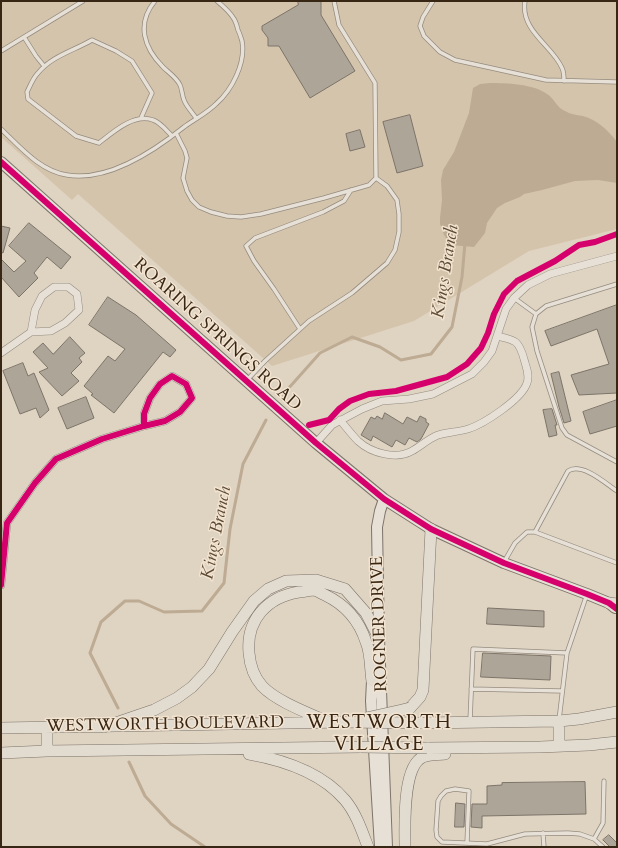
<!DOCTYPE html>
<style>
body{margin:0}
#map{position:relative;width:618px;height:848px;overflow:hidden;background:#dfd3c2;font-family:Cardo,serif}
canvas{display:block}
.frame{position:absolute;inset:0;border:2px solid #382614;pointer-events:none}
</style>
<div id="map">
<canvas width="618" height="848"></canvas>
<div class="frame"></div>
</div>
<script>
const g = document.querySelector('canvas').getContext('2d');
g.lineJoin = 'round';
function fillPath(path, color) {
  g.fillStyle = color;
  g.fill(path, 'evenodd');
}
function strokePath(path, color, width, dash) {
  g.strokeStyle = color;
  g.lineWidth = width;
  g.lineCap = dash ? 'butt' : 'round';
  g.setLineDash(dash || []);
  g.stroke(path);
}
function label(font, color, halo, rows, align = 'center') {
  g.font = font + ' Cardo,serif';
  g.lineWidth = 3;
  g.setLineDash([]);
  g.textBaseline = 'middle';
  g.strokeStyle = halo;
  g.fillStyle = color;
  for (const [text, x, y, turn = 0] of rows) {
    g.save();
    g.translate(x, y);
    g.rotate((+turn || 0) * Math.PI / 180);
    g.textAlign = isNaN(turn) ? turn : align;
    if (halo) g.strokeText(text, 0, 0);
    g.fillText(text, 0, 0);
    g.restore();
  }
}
fillPath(new Path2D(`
 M1,1H617V229L529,251L414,321L272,366L78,194L72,200L1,137Z`), '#d5c4ac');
fillPath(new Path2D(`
 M490,83C506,83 534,84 547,94C554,98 557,108 565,111C570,114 576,115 583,116C597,120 608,130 617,142V183L598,180L575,181L542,190L524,194L520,197L505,203L497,208L487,223L485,233L474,247L451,245L444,235L440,224V218L442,200L441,180L443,170L454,152L469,113L473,88L480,84Z`), '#bdab93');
strokePath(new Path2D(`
 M282,399L287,390L320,353L352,337L380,347L401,360L431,354L452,327L462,277L465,243
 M118,708L90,653L101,622L125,601H139L164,612L202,611L224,583L230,529L243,464L266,420
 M129,762L145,796L171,824L205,847`), '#bdab93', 3);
const building = new Path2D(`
 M298,1H321V15L355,71L310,98L279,46H268V38L262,30V26L298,5Z
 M410,115L423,166L397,173L383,122Z
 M360,130L365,147L350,151L346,134Z
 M29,223L71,257L61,269L47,257L34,273L38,278L19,297L1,277V259L14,272L26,261L9,246Z
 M1,226L10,228L3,253L1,252Z
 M108,297L136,315L176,350L170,357L163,352L114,413L91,395L93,394L84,386L108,356L115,361L125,349L89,325Z
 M617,305V393L579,395L571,375L609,364L597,329L551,346L545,331Z
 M70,337L85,353L79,358L82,362L71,373L79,381L62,396L39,372L48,368L33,352L43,343L53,354Z
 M23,363L28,376L34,373L49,410L40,418L36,408L20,414L3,371Z
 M559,372L571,421L564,423L559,407L551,374Z
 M86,397L94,418L67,429L58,408Z
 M617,400V426L590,434L583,412Z
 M552,409L557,425H555L557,435L549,437L543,410Z
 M385,413L403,424L407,417L417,422L420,416L426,419V422L429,424L421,439L417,442L409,438L405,445L396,440L392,447L373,436L371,441L361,435L371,417L375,419L377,416L382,419Z
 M488,608L544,611V627L487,624Z
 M483,653L551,656L550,680L481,677Z
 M585,782L586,814L482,816V828L471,827L472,804H487V786L502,785V783Z
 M456,803L465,804L464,827H455Z
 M609,835L617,843V847H610L603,840Z`);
fillPath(building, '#aea599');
strokePath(building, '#7d7469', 1);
const lane = new Path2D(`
 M155,1C136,24 144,48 163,67C168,72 177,78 180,85C182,89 182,95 184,100C186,106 192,112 196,118
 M433,1L423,17L420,26L424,36L440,52L455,60L546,80L617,82
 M525,1C520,31 553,46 562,68C564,72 564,77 564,81
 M24,37L36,56L44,66
 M1,51L83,1
 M141,118L152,93L132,61L116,51L92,40C73,51 52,56 38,73C33,78 30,86 27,92L28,99L76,136L99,143C113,132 134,113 153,120C160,122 167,131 172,136
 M1,129C20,147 40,171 67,175C107,182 154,151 184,127C195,119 207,113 216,104C232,90 246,63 242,41C241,38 240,34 238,30C237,26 236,22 234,19C230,12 223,6 217,1
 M176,133L185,151L187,158L183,178L187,191L192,200L199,207L211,212L227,216L241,217L261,214L324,198L369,185L376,178L375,83L339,25L334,1
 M617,284L546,306L536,314L532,327L537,351L562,428L567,435L617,462
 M514,298L536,314
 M300,329L274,289L254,261L246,246L255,238L323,212L344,201L351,190
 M247,380L265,361L309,321L352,293L387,263L395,250L399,232V214L397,200L387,186L376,178
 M535,532L568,471C582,462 605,483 617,491
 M504,562L515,543L527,532H535L617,563
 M471,689L562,691
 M559,720L567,653L587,594
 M470,721L473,649L567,653
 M543,833L544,847
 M594,839L603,823L604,781
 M467,843L469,791L455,789L446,791L441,796L438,801L436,830L437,837L442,842L487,844L525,834L568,833L580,834L594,839L603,847`);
const street = new Path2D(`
 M1,353L31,332L51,331L65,323L79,310L77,294L68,287H54L42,296L35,310L31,332
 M340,420C346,427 352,435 358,441C371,453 396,460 412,451C421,446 428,439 438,435C448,432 458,432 468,429C484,424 522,399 527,383C530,375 526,367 524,359C519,341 516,340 497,336
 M316,443L332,425L362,409L382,401L409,399L433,394L472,374L484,362L492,351L506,309L514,298L528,285L550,274L617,256
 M1,585L7,523L35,483L56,459L102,439L144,426L165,421L180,412L192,398L186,384L172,376L160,384L150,398L144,414V426`);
const secondary = new Path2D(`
 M1,162L316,443L384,499L431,529L504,563L587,594L609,603L615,608
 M384,499L380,511L377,527L379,638L387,847
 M372,681L371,701L380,847`);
const primary = new Path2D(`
 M609,603L617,604
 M410,708L420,697L423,690L431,529
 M326,721C308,713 276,701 262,686C254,677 250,665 249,653C246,620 267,597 299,592C304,592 310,590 314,590C318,591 322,594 325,595C346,605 359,620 366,642C371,653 370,669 372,681
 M421,723L559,721L579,719L617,712
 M104,727L154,710L177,698L192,687L209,669L232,632L254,601L268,589L286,581L316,580L345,589L366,613L379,638
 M1,728L345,722
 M47,728V751
 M559,746V721
 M427,748L540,747L589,745L617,742
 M1,753L47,751L361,747
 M249,754C283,760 322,773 345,800C356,813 362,831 368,847
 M405,847C405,827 402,766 423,757C429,754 439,755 445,754`);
strokePath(lane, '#958c7f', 5);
strokePath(street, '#958c7f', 8);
strokePath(secondary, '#7d7469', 12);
strokePath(primary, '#7d7469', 12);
strokePath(lane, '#e6e0d7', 3.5);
strokePath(street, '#e6e0d7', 7);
strokePath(secondary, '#e6e0d7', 10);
strokePath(primary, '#e2dbd0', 11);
const primaryBridge = new Path2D(`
 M366,718L402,710L410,708
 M345,722L421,723
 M361,747L427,748`);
strokePath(primaryBridge, '#7d7469', 12, []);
strokePath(primaryBridge, '#e2dbd0', 11);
strokePath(new Path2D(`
 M1,162L316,443L384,499L431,529L504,563L587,594L609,603L617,609
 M309,425L329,420L339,409L350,401L369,394L396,391L447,377L467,364L481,348L488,333L494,314L504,294L517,281L555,261L579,245L595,242L617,234
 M1,585L7,523L35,483L56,459L102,439L144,426L165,421L180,412L192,398L186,384L172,376L160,384L150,398L144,414V426`), '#d6006c', 6);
label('17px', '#382614', '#f2e4d0', [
 ["ROARING SPRINGS ROAD",217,335,42],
 ["ROGNER DRIVE",380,624,-92],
 ["WESTWORTH BOULEVARD",165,725,-1]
]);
label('italic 18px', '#5b4934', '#f2e4d0', [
 ["Kings Branch",446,272,-81],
 ["Kings Branch",217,533,-79]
]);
g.letterSpacing = '1px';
label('19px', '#382614', '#f2e4d0', [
 ["WESTWORTH",379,724],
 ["VILLAGE",379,746]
]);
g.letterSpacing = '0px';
</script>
